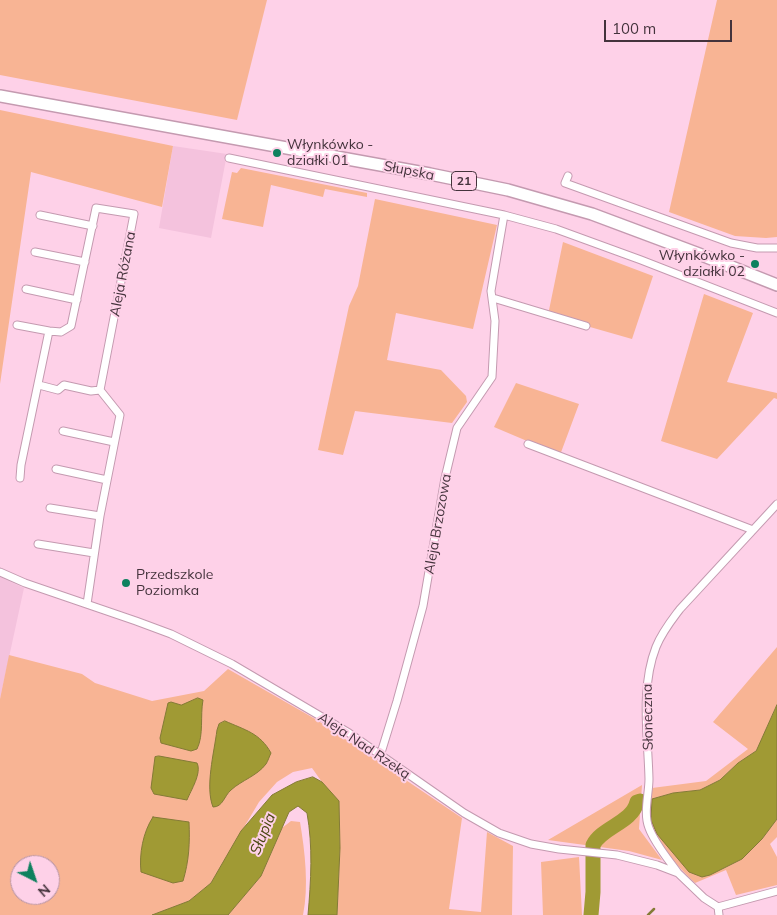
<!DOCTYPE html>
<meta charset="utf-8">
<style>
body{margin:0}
#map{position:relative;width:777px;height:915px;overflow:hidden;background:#fed1e8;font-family:Mulish,sans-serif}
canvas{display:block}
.north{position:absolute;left:10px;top:855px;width:50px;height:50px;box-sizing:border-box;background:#fed1e8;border:1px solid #b492a3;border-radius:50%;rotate:139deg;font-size:14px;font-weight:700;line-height:20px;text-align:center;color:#44333c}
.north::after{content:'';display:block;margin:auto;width:18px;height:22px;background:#0e815e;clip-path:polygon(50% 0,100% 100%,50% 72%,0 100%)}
.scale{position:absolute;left:604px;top:20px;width:128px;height:22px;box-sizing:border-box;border:2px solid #44333c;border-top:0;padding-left:6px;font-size:15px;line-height:18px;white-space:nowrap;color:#44333c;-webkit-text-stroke:4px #fed1e8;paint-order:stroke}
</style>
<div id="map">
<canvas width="777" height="915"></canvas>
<div class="north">N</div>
<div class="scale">100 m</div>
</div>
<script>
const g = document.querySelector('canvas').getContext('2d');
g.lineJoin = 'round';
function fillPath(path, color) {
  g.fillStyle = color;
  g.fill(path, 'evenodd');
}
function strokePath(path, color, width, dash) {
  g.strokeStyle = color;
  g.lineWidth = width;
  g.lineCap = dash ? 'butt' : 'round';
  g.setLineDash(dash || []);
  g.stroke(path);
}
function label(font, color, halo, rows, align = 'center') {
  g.font = font + ' Mulish,sans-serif';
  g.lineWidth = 4;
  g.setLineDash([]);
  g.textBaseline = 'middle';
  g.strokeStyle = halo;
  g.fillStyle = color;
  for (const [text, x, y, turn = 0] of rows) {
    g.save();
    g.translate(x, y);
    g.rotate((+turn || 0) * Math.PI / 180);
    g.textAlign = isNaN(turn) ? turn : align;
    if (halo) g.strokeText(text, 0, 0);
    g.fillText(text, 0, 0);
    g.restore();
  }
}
fillPath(new Path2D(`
 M173,146L227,154L211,238L159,228Z
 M0,577L24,588L0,699Z`), '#f4c2dd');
fillPath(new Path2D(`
 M0,0H267L237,120L0,75Z
 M717,0H777V237L766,238L735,236L669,212Z
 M0,110L173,146L162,207L31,172L0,384Z
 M241,168L367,193V197L325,189L323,197L271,185L263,227L222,219L232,172L237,173Z
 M375,199L497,225L473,329L396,313L387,360L441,370L466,396L467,402L452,423L355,411L343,455L318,450L349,306L358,286Z
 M563,242L653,276L632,339L548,315Z
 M704,294L753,313L727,382L777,393V399L774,398L717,459L661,441Z
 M516,383L579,404L560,455L494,427Z
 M777,647V705L756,751L738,763L720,780L700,790L673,793L652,799L651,820L710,875L742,859L762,839L777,819V837L770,844L777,857V885L736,895L726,870L695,883C681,870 655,842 650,823C647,812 651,799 652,788L706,781L748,749L713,722Z
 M9,655L82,674L95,683L152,701L204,691L228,669L317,720L462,818L449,909L481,912L487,832L513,846L512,915H337L340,848L339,801L329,792L312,768L293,772L277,782L259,802L211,883L189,901L152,915H0V699ZM20,865H50V895H20Z
 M642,785L639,829L662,860L629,851L548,840Z
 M291,821L300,822C305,852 309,886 303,915H228L261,876L282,828Z
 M579,857L582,915H543L541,862Z`), '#f8b494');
const water = new Path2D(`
 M198,698L203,700C200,716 204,735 197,749L191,751L161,743L160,738L168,703L171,702L181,705Z
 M777,705V819L762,839L742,859L710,875L702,877L689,872L657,834L651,820L652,799L673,793L700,790L720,780L738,763L756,751Z
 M225,721C245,730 260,733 271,753C269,757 268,761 266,764C257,776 242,780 231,790C224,796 223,807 213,807C205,787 214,753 217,730L219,724Z
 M159,756L197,763C202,773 191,790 187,800L154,794L151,788L155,757Z
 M313,777L322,782L339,801L340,848L337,915H308C311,881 313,846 307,813L298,806L289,812L261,876L228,915H152L189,901L211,883L241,831L272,795L296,782Z
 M153,817L189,822C190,843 189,861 183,881L173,883L141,872C139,854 143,832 153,817Z`);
fillPath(water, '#a09a34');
strokePath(water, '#847b36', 1);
strokePath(new Path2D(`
 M648,915L654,909`), '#847b36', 2.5);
strokePath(new Path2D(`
 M591,915L593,892V845C602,827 632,823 637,802L640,801`), '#a09a34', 15);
const minor = new Path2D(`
 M229,158L504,215L556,229L641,260L777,313
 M568,176L565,183L731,243L757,248H777
 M40,215L93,226
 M35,252L85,262
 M26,289L77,300
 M493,298L586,326
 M17,325L49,331
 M39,385L58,390L64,385L91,391L100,390
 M63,431L114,442
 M528,444L753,530
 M56,469L107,480
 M20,478L21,465L49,331L61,332L71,326L96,208L134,214L100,390L120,415L100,516L87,604
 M50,508L100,516
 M38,544L94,553
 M0,572L25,583L136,621L171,634L232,664L349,733L464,813L499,833L531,844L559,849L617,855L657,865L678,873L704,898L718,907L719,915
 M380,756L397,701L423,606L445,478L457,428L492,377L495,321L491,291L504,215
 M678,873C668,859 655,844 649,828C643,813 649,794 649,779C648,736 640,688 656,647C662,632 671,621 680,609L777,504
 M718,907L777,891`);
const primary = new Path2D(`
 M0,96L430,174L508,190L592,214L699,254L777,285`);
strokePath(minor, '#c49ab0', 9);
strokePath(primary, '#c49ab0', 14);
strokePath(minor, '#fff', 7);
strokePath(primary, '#fff', 11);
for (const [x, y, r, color] of [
 [277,153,5,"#0e815e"],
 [755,264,5,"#0e815e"],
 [126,583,5,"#0e815e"]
]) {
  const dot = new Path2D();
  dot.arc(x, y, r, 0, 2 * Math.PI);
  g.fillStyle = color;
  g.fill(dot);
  strokePath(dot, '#fed1e8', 2);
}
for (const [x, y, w] of [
 [464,181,25]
]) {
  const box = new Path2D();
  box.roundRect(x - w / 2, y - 9.5, w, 19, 4);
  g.fillStyle = '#fed1e8';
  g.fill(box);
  strokePath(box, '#44333c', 1);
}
label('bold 12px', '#44333c', null, [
 ["21",464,181]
]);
label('14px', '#44333c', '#fed1e8', [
 ["Włynkówko -",287,145],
 ["działki 01",287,161],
 ["Włynkówko -",745,256,"right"],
 ["działki 02",745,272,"right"],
 ["Przedszkole",136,575],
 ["Poziomka",136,591]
], 'left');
label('14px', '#44333c', '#fed1e8', [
 ["Słupska",409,171,11],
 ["Aleja Różana",123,274,-79],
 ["Aleja Brzozowa",438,524,-80],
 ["Słoneczna",648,717,-91],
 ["Aleja Nad Rzeką",364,746,34]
]);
label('italic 15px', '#4b4812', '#fed1e8', [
 ["Słupia",263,834,-68]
]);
</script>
